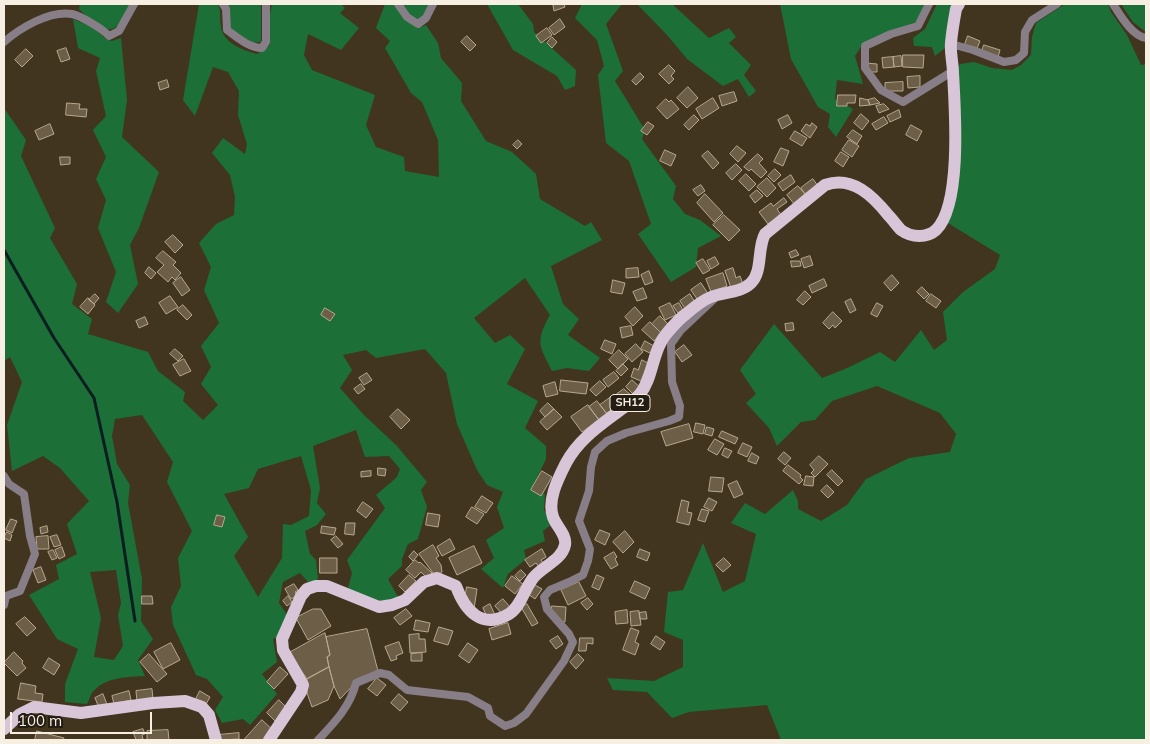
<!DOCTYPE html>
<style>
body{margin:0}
#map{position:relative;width:1150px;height:744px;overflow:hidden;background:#42351f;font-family:Mulish,sans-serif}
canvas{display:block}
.frame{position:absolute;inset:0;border:5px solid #f7efe2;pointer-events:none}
.scale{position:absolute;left:10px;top:712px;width:142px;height:22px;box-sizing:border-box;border:2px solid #f7efe2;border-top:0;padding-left:6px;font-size:15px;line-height:18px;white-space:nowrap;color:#f7efe2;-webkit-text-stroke:4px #231d14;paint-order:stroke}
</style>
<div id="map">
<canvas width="1150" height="744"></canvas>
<div class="frame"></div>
<div class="scale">100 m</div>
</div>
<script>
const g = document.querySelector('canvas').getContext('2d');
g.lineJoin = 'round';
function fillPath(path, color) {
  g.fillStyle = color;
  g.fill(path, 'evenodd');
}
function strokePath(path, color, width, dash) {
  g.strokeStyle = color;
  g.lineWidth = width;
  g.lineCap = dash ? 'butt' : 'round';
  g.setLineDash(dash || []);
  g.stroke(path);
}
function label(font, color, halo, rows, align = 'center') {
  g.font = font + ' Mulish,sans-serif';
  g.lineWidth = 4;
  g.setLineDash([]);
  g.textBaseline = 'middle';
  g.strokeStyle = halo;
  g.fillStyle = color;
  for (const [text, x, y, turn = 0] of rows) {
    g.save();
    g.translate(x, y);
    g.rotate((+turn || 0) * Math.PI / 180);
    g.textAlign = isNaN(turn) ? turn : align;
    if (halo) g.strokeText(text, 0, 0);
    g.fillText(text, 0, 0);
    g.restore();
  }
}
fillPath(new Path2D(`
 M80,4H128L129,5C125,12 122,21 117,26C106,37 87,17 79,9Z
 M199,4H218C222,11 219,19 221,27C224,44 243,50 257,54L270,45L269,19L272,4H341L345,8L340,13L359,28L341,50L308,34L304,55L312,70L375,95L366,125L376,147L404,157L405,171L439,177L438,140L422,102L411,93L385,48L390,41L376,28L385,4H395L406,20L418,28L426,25L438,43L441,58L462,83L461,101L486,141L512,152L536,174L540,199L585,226L591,222L602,240L551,266L563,304L579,319L568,335L600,358L589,371L567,368L552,371C539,345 535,342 550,315L525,278L474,318L495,343L510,335L525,349L507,384L538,401L525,428L546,446V459L532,488L545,494L544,510L552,524L543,531L545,541L524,550L526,559L508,574L503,588L481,569L494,558L486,540L504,528L497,507L503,492L487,485L477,470L457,424L446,373L425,349L376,358L366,350L343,355L352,370L340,388L363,414L397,446L427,482L421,490L427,507L418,539L408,544L402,559V566L388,579L398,597C375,605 368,598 348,588L352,573L347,560L385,508L376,495L397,477L400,469L389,456L365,457L356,430L313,446L320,488L317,503L326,514L317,525L305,531L310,554L316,560L318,579L309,583L300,573L283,582L279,603L288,616L279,637L273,639L277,662L262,674L277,694L250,725L243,719L222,723L215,710L223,697L207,679L196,675L173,625L171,607L181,586L178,558L192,531L167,482L173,462L142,415L115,419L112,436L117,464L130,485L128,503L142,579L141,621L153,639L138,660L145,676C127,677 104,677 92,693C90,696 89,701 87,704L65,702V684L78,649L57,639L29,595L59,579L56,565L77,554L67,524L89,501L60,468L43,456L12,471L7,425L22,382L10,357L4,361V108L26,140L21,156L55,228L50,238L77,284L72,304L92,319L88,334L148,352L158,371L185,392L183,401L203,420L218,405L201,384L211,367L201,346L219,323L204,290L211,267L199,243L216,224L234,215L235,197L230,175L212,153L223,138L245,154L247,144L238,115L239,91L228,72L213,67L195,116L183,100ZM301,456L311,490L309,516L291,525L283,524L282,558L258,597L234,556L248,537L224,494L249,488L258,469ZM116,570L121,603L118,615L123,646L114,660L94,657L101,618L90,572Z
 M227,4H261V42L253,43L228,27L230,11Z
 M402,4H429L424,17L417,21L408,15Z
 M487,4H518L533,24L534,32L576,70L575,86L565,90L557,76L513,50Z
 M582,4H622L606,24L623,71L615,81L645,130L642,139L676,186L673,199L685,214L700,220L721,236L698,248L696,267L671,282L638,234L651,224L629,161L606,143L598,75L604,66L597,40L575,18Z
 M637,4H672L709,38L729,28L736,37L729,43L751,65L744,75L756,91L749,97L738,79L723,86L687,59L667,35Z
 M780,4H926L914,25L874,37L862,45L855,56L863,84L837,80L835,99L853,109L836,137L828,127L830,114L818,107L791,59Z
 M937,4H955L950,44L935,56L932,47L914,46L913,38L925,29Z
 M1065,4H1108L1111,12L1127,35L1141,65L1146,64V740H781L767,705L689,712L672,718L647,692L613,690L607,678L654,681L683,667V640L664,632L668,592L683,590L703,543L723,592L745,581L756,534L731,523L745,503L765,514L793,490L798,501V509L821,521L847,505L866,479L909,458L950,452L956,434L940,413L877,386L832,401L815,420L801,422L777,446L769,428L746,403L756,394L740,370L774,324L822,378L845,369L880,352L895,362L921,330L934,350L947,340L943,312L963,292L995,269L1000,255L948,223L958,68L960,64L974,62L992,68L1012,70L1021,65L1031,55L1032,37L1036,23Z
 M1121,4H1146V32L1133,22Z
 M73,19L94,28L106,39L112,41L121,38L127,100L122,137L159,172L139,228L130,245L138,284L118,313L106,302L116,272L98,228L106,200L96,179L106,157L93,130L106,116L96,71L100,58L78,48Z`), '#1c6f36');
strokePath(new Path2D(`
 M4,250L54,338L94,398L117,502L135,621`), '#0a1d21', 3);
const building = new Path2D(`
 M555,4H564L565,7L554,11L553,5Z
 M560,19L565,27L554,35L549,28Z
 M547,28L552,35L541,43L536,36Z
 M467,36L476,45L470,51L461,42Z
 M968,36L980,41L976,51L964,47Z
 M552,37L557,42L552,48L547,43Z
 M984,45L1000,50L998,57L982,51Z
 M66,48L70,59L61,62L57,51Z
 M26,49L33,56L22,67L15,60Z
 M903,55H924L923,68L903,67Z
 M901,56L902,66L894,67L893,57Z
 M893,57L894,67L883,68L882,58Z
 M866,63L877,64V72H865Z
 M669,65L675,71L671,76L674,79L669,84L659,74Z
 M640,73L644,77L636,85L632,81Z
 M920,76V87L908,88L907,77Z
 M167,80L169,87L160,90L158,83Z
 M903,82V91H885V83Z
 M688,87L698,98L687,108L677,98Z
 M734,92L737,101L722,106L719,96Z
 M838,95H856L855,103H847V106H837Z
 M713,98L719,108L702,119L696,109Z
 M860,98L868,100L870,105L860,106Z
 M875,98L880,103L870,105L868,100Z
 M666,99L669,102L671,100L679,109L667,119L657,108Z
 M67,103L80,104L79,109H87L86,117L66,115Z
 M884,104L889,109L879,113L876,106Z
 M899,110L901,117L890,122L887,116Z
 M861,114L869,121L862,130L854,123Z
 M694,115L699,120L689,130L684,125Z
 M788,115L792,123L782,129L778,120Z
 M884,117L888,123L876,130L872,124Z
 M648,122L654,126L647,135L641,131Z
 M812,123L817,127L810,138L801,131L806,124L810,126Z
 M50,124L54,134L39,140L35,131Z
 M911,125L922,131L917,141L906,135Z
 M853,130L862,136L857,144L847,137Z
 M795,131L807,138L802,146L790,139Z
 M518,140L522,144L517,149L513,145Z
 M849,140L859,146L852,157L842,150Z
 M737,146L746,153L738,162L730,154Z
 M781,148L789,151L783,166L774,162Z
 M665,150L676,155L671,166L660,161Z
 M708,151L719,163L713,169L702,156Z
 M841,152L849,157L843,167L835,161Z
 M758,154L763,159L759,163L767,172L761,178L751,169L749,171L744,167Z
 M60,157H70V164L61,165Z
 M736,164L742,170L732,180L726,173Z
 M775,169L781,175L774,182L768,176Z
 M746,174L756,184L749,191L739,181Z
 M791,175L795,182L783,191L778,184Z
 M767,178L776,188L767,197L757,187Z
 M813,179L818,186L805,194L801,188Z
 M701,185L705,191L698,196L693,190Z
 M798,186L805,194L794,204L787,195Z
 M757,190L763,196L755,203L750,196Z
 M705,194L723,213L714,222L697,203Z
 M784,198L787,202L777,209L781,215L768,224L759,212L771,203L773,206Z
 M724,215L740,230L729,241L713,225Z
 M173,235L183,245L175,253L165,242Z
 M796,250L799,255L791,258L789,253Z
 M163,251L176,262L173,265L181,273L175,280L172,277L168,282L157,272L164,265L156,258Z
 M810,256L813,265L804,268L801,259Z
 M715,257L719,264L711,269L707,261Z
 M703,259L710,270L703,274L696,263Z
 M791,261H800L801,266L792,267Z
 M149,267L156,273L151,279L145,273Z
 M638,268L639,277L626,278V269Z
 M733,268L736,278L740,276L743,284L731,288L725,271Z
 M649,271L653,282L645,285L641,275Z
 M723,273L727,286L711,292L706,279Z
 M892,275L899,283L891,291L884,283Z
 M181,277L190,290L182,296L173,283Z
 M824,279L827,286L812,293L809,286Z
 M613,280L625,283L622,294L611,292Z
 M701,283L709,295L699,302L691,290Z
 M922,287L929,294L924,299L917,292Z
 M643,288L647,298L637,301L633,292Z
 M805,291L811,297L803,305L797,300Z
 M95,294L99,298L94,304L89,300Z
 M690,294L696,304L686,310L680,301Z
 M931,294L941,301L936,308L926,301Z
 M170,296L178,307L166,314L159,303Z
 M88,298L95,305L88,314L80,307Z
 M851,299L856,310L850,313L845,302Z
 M670,303L676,315L665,320L659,308Z
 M679,303L683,310L678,313L673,306Z
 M877,303L883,306L877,317L871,314Z
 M183,305L192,315L187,320L177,310Z
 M635,307L643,316L633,326L625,317Z
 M325,308L335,314L330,321L321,315Z
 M833,312L842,321L835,328L833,325L829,329L823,323Z
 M660,316L669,325L661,333L652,324Z
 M145,317L148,324L139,328L136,321Z
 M650,322L661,333L654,341L642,330Z
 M793,323L794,330L786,331L785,324Z
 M631,326L633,335L622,338L620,328Z
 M605,340L616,344L612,354L601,349Z
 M645,341L654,346L650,353L641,349Z
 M636,344L643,352L632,362L625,354Z
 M684,345L692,355L682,362L675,352Z
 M175,349L183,356L178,361L170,354Z
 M619,350L628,359L618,369L609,360Z
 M184,359L191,371L180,376L173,365Z
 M642,360L648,363L641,381L631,377L634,368L638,370Z
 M623,364L628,369L621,376L616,371Z
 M614,372L619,378L608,387L603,380Z
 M367,373L372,380L364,385L359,378Z
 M561,380L588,383L586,394L560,391Z
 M632,380L641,388L634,395L626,387Z
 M600,381L606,387L596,396L590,390Z
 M555,382L558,394L546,397L543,386Z
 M361,384L365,389L358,394L354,389Z
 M624,389L632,396L623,403L617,394Z
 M614,395L620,405L607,414L600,405Z
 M597,401L607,414L599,420L589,407Z
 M548,403L554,409L545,417L540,411Z
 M588,405L599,420L582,432L571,417Z
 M398,409L410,420L401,429L390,417Z
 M554,409L562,417L547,430L540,422Z
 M696,423L705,425L703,434L694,432Z
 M689,424L693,438L666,446L661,432Z
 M707,427L714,429L712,436L705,434Z
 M722,431L738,438L735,444L719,437Z
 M715,439L724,444L717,455L708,450Z
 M743,443L752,447L747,457L738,453Z
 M725,448L732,451L728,458L722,455Z
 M784,452L791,458L785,465L778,459Z
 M752,453L759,457L756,464L748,461Z
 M819,456L828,464L815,477L811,473L814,470L810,465Z
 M788,465L801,475L800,477L803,480L799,484L783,471Z
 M378,468L386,469L385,476L378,475Z
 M832,470L843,481L838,486L827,475Z
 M371,471V476L361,477V472Z
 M542,471L552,477L541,496L531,490Z
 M806,476L814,477L813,486L804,485Z
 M711,477L724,478L722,492L709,491Z
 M737,481L743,494L734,498L728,485Z
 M827,485L834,492L828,498L821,491Z
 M482,496L493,503L486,513L475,507Z
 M709,498L717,502L712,511L704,507Z
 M682,500L689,502L687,512L692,513L689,525L677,522Z
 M363,502L373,509L366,518L357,511Z
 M472,507L484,514L477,524L466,517Z
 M702,509L709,511L705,522L698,520Z
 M428,513L440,515L438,527L426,525Z
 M217,515L225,517L222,527L214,525Z
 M11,519L17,521L12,533L6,530Z
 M346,523H355L354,535L345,534Z
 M47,526L48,532L41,534L40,528Z
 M322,526L336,528L334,535L321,533Z
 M600,530L610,534L605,545L595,540Z
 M625,531L634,542L623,553L613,542Z
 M7,532L12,535L10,541L4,538Z
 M57,535L61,545L54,547L50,537Z
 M48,536L49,549H37L36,537Z
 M336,536L343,544L338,548L331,540Z
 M450,539L455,549L442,556L437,547Z
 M433,545L439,556L436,558L441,565L442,572L436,577L419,554Z
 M474,546L482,563L457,575L449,558Z
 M62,547L65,556L59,559L55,550Z
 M542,549L546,557L541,560L544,564L539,567L536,563L530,567L525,560Z
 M640,549L650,553L647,561L637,557Z
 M53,550L57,558L52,560L48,552Z
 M414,551L418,555L413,561L409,557Z
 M614,552L617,557L615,559L618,565L611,569L604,558Z
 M320,558H337V573H320Z
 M724,558L731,565L723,572L716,565Z
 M415,560L419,563L420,562L432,573L427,578L421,572L415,578L406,570Z
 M41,567L46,580L38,583L33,570Z
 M521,570L526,575L520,581L515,576Z
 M409,575L416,581L405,592L399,586Z
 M597,575L604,578L599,590L592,587Z
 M512,576L523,584L515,594L505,586Z
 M635,581L650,588L645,599L630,592Z
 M579,582L586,596L568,605L561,590Z
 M294,584L298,590L295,592L297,596L291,599L285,589Z
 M535,585L542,589L535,599L528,594Z
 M467,587L477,589L474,609L463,607Z
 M142,596H152L153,604H142Z
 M288,596L292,602L287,606L283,601Z
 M588,598L593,604L587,610L581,603Z
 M503,599L510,607L502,614L495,606Z
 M490,604L495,615L488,619L483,608Z
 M527,604L538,623L532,626L521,607Z
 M552,606L566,607L565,622H555L551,615Z
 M313,609H321L331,626L308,640L296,618Z
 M406,609L412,616L400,625L394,618Z
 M627,610L628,623L616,624L615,612Z
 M639,611L641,625L631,626L630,612Z
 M646,612L647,619H640L639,613Z
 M25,617L36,628L27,636L16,624Z
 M416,620L430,623L428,632L414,630Z
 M508,623L511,634L492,640L489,629Z
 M439,627L453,631L448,645L434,641Z
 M631,628L639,631L635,642L639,644L635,655L623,650Z
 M367,629L378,671L360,678L340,699L334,686L329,667L327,657L330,655L326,637Z
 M325,633L330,655L327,657L329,667L307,679L289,653Z
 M419,634V639H425L426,652L410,653L409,635Z
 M558,636L563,644L556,649L550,641Z
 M656,636L665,642L660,650L651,644Z
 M580,638H593V644L587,643L586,651H579Z
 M399,642L403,653L396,656L397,659L391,661L385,647Z
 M171,643L180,660L163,669L154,652Z
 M468,643L478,650L469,663L459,656Z
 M14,652L23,661L22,663L26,668L17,676L4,663Z
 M422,653V661H411V654Z
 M149,654L167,674L157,682L140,662Z
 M578,654L584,660L576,669L570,662Z
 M49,658L60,665L54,675L43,668Z
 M280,667L288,674L274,689L267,682Z
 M329,667L334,686L328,700L312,707L307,693V679Z
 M377,678L386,685L377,696L368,689Z
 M21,683L36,686L35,693L43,694L42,702L18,699Z
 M152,689L153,699L137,701L136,691Z
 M129,691L131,700L114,704L112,696Z
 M200,691L210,697L205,706L195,701Z
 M103,694L108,707L100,710L95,698Z
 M399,694L408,702L400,711L391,703Z
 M279,700L287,708L275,721L267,713Z
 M262,720L273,730L263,740H247L245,739Z
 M143,729L145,734L142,735L143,739L136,740L133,732Z
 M168,730L169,740H147V731Z
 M37,731L64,738L63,740H35Z
 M239,733V739L219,740L218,735Z`);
fillPath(building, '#6c5e47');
strokePath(building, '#b7a88f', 1);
strokePath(new Path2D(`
 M223,4L226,9L227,30C237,37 249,48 262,48L266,42V4
 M398,4L407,17L418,24L426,18L433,4
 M929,4L918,26L891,34L865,46V68L881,90L903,102L953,71
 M1113,4C1120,15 1132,36 1146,38
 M4,42C20,28 50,10 72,14C81,16 103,29 109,36L119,31L134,4
 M951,44L973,50L1004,62L1016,60L1024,53L1025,32L1032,20L1057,4
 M4,476L9,484L24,494L30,536L35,554L20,591L6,596L4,605
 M318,740C334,723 350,707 356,683L380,673L389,675L407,690L468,697L488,708L490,716L505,726L514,723L526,714L564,661L573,642L569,634L547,609L544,597L550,590L569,582L583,575L588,561L590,549L579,521L589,491L591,467L595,452L607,441L626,433L669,421L679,417L680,406L672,382L671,344L681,330L714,299`), '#887e88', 8);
strokePath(new Path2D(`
 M4,729L20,714L34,707L81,713L153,703L185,701L202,707L209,715L216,740
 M269,740L301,692L303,685L283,650L282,639L301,596L307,589L316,586H327L379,607L392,605L405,600L424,582L437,578L456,586C465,611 482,630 509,614C521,607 525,587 534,577C543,566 562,560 565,545C567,535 556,526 553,517C547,500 558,479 566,463C578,440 599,426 619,411C626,406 634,401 640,394C652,379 652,358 661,342C665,334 679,319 686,314C693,308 703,300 711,297C723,292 741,293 751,283C763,271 757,248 765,234L825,185C852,175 873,196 889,216C893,220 897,226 901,230C912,238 927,238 936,230C962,205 955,109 953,73C953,63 950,53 951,43C952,31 954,20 956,9L959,4`), '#d9c5d8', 12);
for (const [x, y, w] of [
 [630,403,40]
]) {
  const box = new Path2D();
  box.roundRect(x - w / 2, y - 8.5, w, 17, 4);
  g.fillStyle = '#231d14';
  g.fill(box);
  strokePath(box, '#f7efe2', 1);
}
label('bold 11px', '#f7efe2', null, [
 ["SH12",630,403]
]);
</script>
